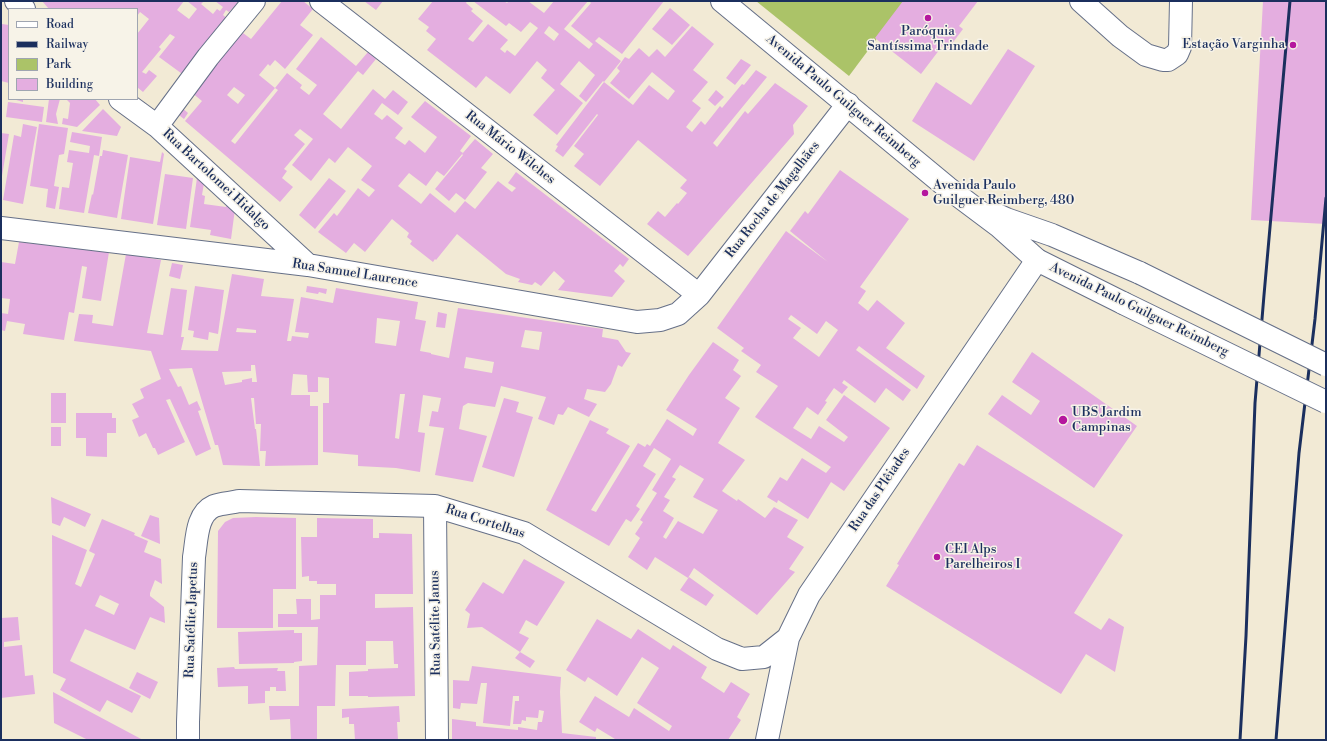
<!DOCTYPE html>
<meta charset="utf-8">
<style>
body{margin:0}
#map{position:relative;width:1327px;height:741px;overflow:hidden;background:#f2ead5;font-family:"Libre Bodoni",serif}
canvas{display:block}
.frame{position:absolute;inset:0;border:2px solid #1b2f5e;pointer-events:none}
.legend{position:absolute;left:8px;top:8px;width:130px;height:92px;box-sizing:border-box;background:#f7f3e8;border:1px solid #9fa5b1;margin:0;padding:5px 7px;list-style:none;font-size:12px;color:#1b2f5e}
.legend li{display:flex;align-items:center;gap:8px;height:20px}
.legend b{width:20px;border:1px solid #9fa5b1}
</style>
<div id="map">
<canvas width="1327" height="741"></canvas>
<div class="frame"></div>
<ul class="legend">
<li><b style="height:5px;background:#fff"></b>Road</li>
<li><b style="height:5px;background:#1b2f5e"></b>Railway</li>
<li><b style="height:11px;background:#abc368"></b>Park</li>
<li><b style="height:11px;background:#e4aee0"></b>Building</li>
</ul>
</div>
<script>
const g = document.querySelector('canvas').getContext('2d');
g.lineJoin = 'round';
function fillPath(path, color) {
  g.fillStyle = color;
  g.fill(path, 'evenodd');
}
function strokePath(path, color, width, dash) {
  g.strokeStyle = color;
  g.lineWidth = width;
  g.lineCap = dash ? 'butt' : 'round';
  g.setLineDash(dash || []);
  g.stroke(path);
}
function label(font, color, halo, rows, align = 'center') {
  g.font = font + ' "Libre Bodoni",serif';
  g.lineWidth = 3;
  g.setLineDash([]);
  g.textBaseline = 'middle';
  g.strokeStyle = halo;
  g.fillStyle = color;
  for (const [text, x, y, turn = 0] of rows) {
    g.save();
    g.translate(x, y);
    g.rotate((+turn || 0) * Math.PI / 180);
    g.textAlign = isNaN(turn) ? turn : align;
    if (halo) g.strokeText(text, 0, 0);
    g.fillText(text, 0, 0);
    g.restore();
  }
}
fillPath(new Path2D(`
 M756,1H905L849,76Z`), '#abc368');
fillPath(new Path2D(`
 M42,1H184L177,10L189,19L197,9L187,1H204L201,4L213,14L217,9L220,11L223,7L215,1H239L229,12L226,10L223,15L229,20L185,76L159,57L175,37L170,34L159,47L161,49L142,72L146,74L149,70L157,76L143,92L137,87V34L149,19L140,12L137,16V9H49Z
 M282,1H303L313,9L300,25L313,35L285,69L275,60L270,66L268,64L259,75L275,88L287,73L302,85L300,88L309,95L317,85L296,69L321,37L356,66L368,52L376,59L363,75L358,71L323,114L341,129L373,89L385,99L393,90L408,102L398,115L382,103L374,114L382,120L387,115L403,128L395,138L405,145L409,140L425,153L437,137L411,117L425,101L471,136L460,151L463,153L444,176L437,171L426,186L409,173L398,186L421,204L430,193L455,213L465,201L475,209L498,181L512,192L516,188L508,183L516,172L629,259L623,267L620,264L614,271L625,281L612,297L558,290L565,281L554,271L541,286L535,282L532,285L518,282L520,279L506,274L457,234L436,260L435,259L433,262L410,244L412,241L407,237L409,233L392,219L365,252L354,243L346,253L318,232L334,213L337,216L358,188L369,197L375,190L361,180L372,166L348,147L335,163L329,158L311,181L292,165L313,139L300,129L294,135L305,144L284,169L287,171L282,178L293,187L280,202L185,121L202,101L191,92L237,33L240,36L243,33L251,39ZM234,87L245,95L238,104L227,95ZM275,88L278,90L235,144L231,141Z
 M364,1H383L376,10Z
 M433,1H467L466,3L473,9L471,11L483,21L468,39L473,42L488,24L508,40L500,49L505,53L507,50L515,56L538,28L530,22L521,32L509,23L506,26L473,1H504L507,3L509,1H528L544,13L554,1H588L564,29L589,49L593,44L571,26L591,3L589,1H664L622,54L599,37L595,41L621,61L604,82L603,81L586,102L579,96L595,75L579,61L560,84L583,103L557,135L533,115L555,90L541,78L547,70L537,61L510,94L486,76L476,88L427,50L436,39L426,31L429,27L418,19ZM549,26L559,34L554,41L544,33Z
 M903,1H978L959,26L963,29L948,49L943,45L921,74L875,38Z
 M1263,1H1326V224L1251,220Z
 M670,8L690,25L672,45L652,29Z
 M2,24L9,25V83L1,81V33Z
 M692,26L714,44L693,70L708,82L692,101L701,108L686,127L692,132L701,121L705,125L720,106L722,108L742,84L744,85L756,70L767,77L713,143L717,147L745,111L748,114L775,83L808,106L793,125L794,134L688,256L647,224L658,211L665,217L677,203L678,204L687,193L680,188L687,180L638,140L600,186L574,166L584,154L574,146L598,115L597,114L563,157L555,151L558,146L556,145L604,82L633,105L649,85L668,100L675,91L652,72L629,99L610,83L620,71L617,68L625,57L629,59L639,48L649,57L657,49L665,57Z
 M1008,49L1035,66L974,161L912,121L936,82L971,105Z
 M741,59L751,65L735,85L726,78Z
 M716,90L724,97L715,106L708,100Z
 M13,99H23V102Z
 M49,99H60L56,114L58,124L46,122Z
 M66,99H95L100,105L77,127L62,124L63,118L68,119L70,103Z
 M8,102L44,107L42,122L6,117Z
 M180,106L188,113L184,119L175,112Z
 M103,109L121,127L117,136L82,131Z
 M23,124L37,127L23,204L3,200L14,135L21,137Z
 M39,124L68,128L64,154L59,155L54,186L59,187L55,209L46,207L48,189L30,186Z
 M72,132L102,137L99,156L94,155L84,213L59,209L62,187L69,188L73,163L67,162L69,150L89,153L90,146L70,142Z
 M1,133L9,134L2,176H1Z
 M475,139L493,154L481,168L487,172L465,200L456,193L449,201L435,189L463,155L462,154Z
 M103,150L128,155L117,218L88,213L92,194L93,195L100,156H102Z
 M162,152L164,154L153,224L121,219L130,157L160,162Z
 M840,170L909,219L860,287L866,291L858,303L868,311L877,300L905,323L886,348L925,376L917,389L859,346L856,350L911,390L903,401L886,388L875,403L844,380L842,383L848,387L842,394L834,388L825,401L827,402L818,415L807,407L793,428L811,439L819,426L844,442L848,437L826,420L844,395L890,428L844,491L831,482L808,519L778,500L777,503L767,497L780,477L787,481L802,458L826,473L831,467L755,417L778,386L756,372L761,365L741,351L744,348L717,328L786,231L828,262L790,231L805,211L808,214ZM791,315L817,334L826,321L838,330L819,357L793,338L801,328L788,319Z
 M165,174L193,178L186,229L157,225Z
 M197,178L204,183L202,195L205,196L204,204L226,207L227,202L235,209L231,239L210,235L211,230L190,227Z
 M329,178L346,191L315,229L299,215Z
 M19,242L54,246V243L109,252L101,301L82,298L87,267L82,266L74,313L69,312L64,340L23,334L25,324L7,321L5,331L1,330V313L8,314L10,299L1,298V262L15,264Z
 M126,254L161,260L147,333L163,335L171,288L187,290L181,337H184L181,350L218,351L232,274L264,279L261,296L294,299L287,341H291L292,336L308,338L309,333L295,332L301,297L333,303L336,288L418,302L415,319L426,321L420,351L431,353V354L449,358L458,308L603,329L602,337L618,340L626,352L631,353L622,367L618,365L611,384L605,392L587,389L584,399L597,404L589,417L568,407L563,415L558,414L554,425L538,419L546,397L501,386L495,407L468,403L463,406L459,429L487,436L473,482L435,475L444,428L429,426L432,411L438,412L441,398L423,395L418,432L425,433L420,472L396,468L358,466V455L323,452V403H329V378L318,377V392H308L307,375L293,374L291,395H310V406H318V465L265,466L266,451H260L261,424H256L254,398H251L255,429H256L260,466L223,465L218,445H215L192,368L169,369L178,387L181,386L189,405L197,401L201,410L198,411L211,449L196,456L170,399L166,400L185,442L158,455L155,448H153L146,433L139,437L132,420L139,417L132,404L144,398L140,389L161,379L151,351L74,341L79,314L93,315L92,323L113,326ZM377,318L400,321L396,346L375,343ZM237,328L256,330V333L236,332ZM525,330L542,332L539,350L521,347ZM466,357L494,362L492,373L464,368ZM251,365H255L257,382H252V378L242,380V382L225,385L222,372L251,371ZM400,394H405L399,439L395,438Z
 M172,263L183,265L180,279L169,276Z
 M195,286L224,290L218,334L209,332L208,340L193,337L194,331L188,330Z
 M307,286L327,289L326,294L319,292L318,294L306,292Z
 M438,312L447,314L445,328L436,327Z
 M713,342L739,360L733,370L741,376L725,398L740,408L718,443L745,460L722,491L737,501L738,499L765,518L774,507L798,520L787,537L804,547L789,569L795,572L757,615L694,568L688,578L655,557L647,570L628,557L640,538L635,534L643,522L640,520L657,493L652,490L671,459L654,448L643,466L656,474L636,506L640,509L631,522L626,519L609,546L546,510L590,420L609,429L606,433L630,446L591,510L596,512L638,443L645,447L647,444L650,446L667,419L693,436L697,429L666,410L689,375ZM680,465L704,479L693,497L718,510L703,534L678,521L666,539L663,537L674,518L663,511L670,500L664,497L676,479L672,477Z
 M1032,352L1137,426L1094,488L988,414L1002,395L1031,415L1040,401L1012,382Z
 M51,393H66V423H51Z
 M504,398L519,402L516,412L533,417L514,477L482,467Z
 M76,413H112V418H116V433H107V457L86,456V438H76Z
 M51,427H61V446H51Z
 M977,445L1123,535L1074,613L1101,630L1109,618L1124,627L1115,672L1086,654L1061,694L886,586L899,565L897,564L959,463L964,466Z
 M51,497L91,514L85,527L64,517L60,526L52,523Z
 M150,515L159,518L160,544L141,536Z
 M256,517L296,518V589H273V628H217L218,531L225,522L233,518Z
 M317,518L373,519V538H379V533L412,534L413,594H375V608L413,607L415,696L368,697V696H349V672L368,671V669L398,668V664H394L393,641H366V665H336L335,706H317V740H291L290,719L270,720L269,706H299V666L317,665L318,627H278V614H297L296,599H311V620L320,619V595H336V584H317V581H309V576L302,577L301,537H317Z
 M102,519L135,533L134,535L148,541L144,552L161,559L162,584L155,580L150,593V596L164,607L165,623L150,617L135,650L85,629L70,661L141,696L132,713L107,700L100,712L60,690L66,679L53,673L52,535L87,550L75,584L81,587L95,554L89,551ZM100,595L119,604L114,615L95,606Z
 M524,559L565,582L537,626L526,620L519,633L529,638L520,652L535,661L530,668L515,658L520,652L482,627L467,628L470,614L465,610L483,582L503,594Z
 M689,577L714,595L706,606L680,590Z
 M18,617L20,640L4,642V647L22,645L25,676L33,675L35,694L1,698V618Z
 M597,619L631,639L638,629L670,650L673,645L707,667L701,678L724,693L731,682L750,694L737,717L741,720L728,740H620L615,739L597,728L595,732L579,722L595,696L629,717L634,708L669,731L672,726L637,703L659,668L642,657L617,696L588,677L585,682L566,670Z
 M294,630V633H302V661L294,662V663L239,664L238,632Z
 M472,666L561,677L560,692L562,733L596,737V740H452V719L476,722V726L518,730V727L537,730L538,722H542L544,711L539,710L538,718L526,717V721L522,720L521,724H513L515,701H519V696H513L510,726L483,723L487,683H481L477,704L461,703L460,709L453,708V680L469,681Z
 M234,667L235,669L278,668L277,671H285L286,691H276V687H270V691H265V703L248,704V686L218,687L217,668Z
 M137,672L158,682L150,699L129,688Z
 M53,692L143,740H88L54,723Z
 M399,706L400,722H397L398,740H355L354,724H349V717L342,718V709Z`), '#e4aee0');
const minor = new Path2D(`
 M16,1L24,9
 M321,1L699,295
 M1081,1L1120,36L1146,55L1163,60H1168L1177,54L1180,47L1181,1
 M120,99L157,126L308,265
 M157,126L208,57L254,1
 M1,228L308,265L637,322L660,320L678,314L699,295L848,104
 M435,506L437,740
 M188,740V722L194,557C197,540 196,514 214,506C222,503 231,503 239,501L435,506L524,533L717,649L742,659L764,657L788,638
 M767,740L788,638L809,595L1037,260`);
const major = new Path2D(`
 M722,1L948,188L1000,227L1037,260L1123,303
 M993,213L1006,219L1052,235L1140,273`);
strokePath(minor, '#667088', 24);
strokePath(major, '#667088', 24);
strokePath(minor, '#fff', 22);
strokePath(major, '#fff', 22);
strokePath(new Path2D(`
 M1240,740L1246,636L1255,403L1264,295L1290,1
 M1276,740L1299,453L1315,319L1326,198`), '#1b2f5e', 3);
const majorBridge = new Path2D(`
 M1140,273L1326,365
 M1123,303L1326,402`);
strokePath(majorBridge, '#667088', 24, []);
strokePath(majorBridge, '#fff', 22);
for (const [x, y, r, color] of [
 [928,18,4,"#b5179e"],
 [1293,45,4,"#b5179e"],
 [925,193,4,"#b5179e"],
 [1063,420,5,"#b5179e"],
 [937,557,4,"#b5179e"]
]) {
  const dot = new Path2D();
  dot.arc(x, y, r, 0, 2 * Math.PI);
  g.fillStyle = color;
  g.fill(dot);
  strokePath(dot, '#f7f3e8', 1.5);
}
label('13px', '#1b2f5e', '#f7f3e8', [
 ["Paróquia",928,32,"center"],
 ["Santíssima Trindade",928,47,"center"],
 ["Estação Varginha",1285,45,"right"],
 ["Avenida Paulo",933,186],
 ["Guilguer Reimberg, 480",933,201],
 ["UBS Jardim",1072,413],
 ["Campinas",1072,428],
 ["CEI Alps",945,550],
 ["Parelheiros I",945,565]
], 'left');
label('13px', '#1b2f5e', '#f7f3e8', [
 ["Avenida Paulo Guilguer Reimberg",843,101,40],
 ["Rua Mário Wilches",510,148,38],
 ["Rua Bartolomei Hidalgo",216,180,43],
 ["Rua Rocha de Magalhães",773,200,-52],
 ["Rua Samuel Laurence",355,274,9],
 ["Avenida Paulo Guilguer Reimberg",1139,310,26],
 ["Rua das Plêiades",880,490,-56],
 ["Rua Cortelhas",485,522,18],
 ["Rua Satélite Japetus",192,620,-88],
 ["Rua Satélite Janus",436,623,-91]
]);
</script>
